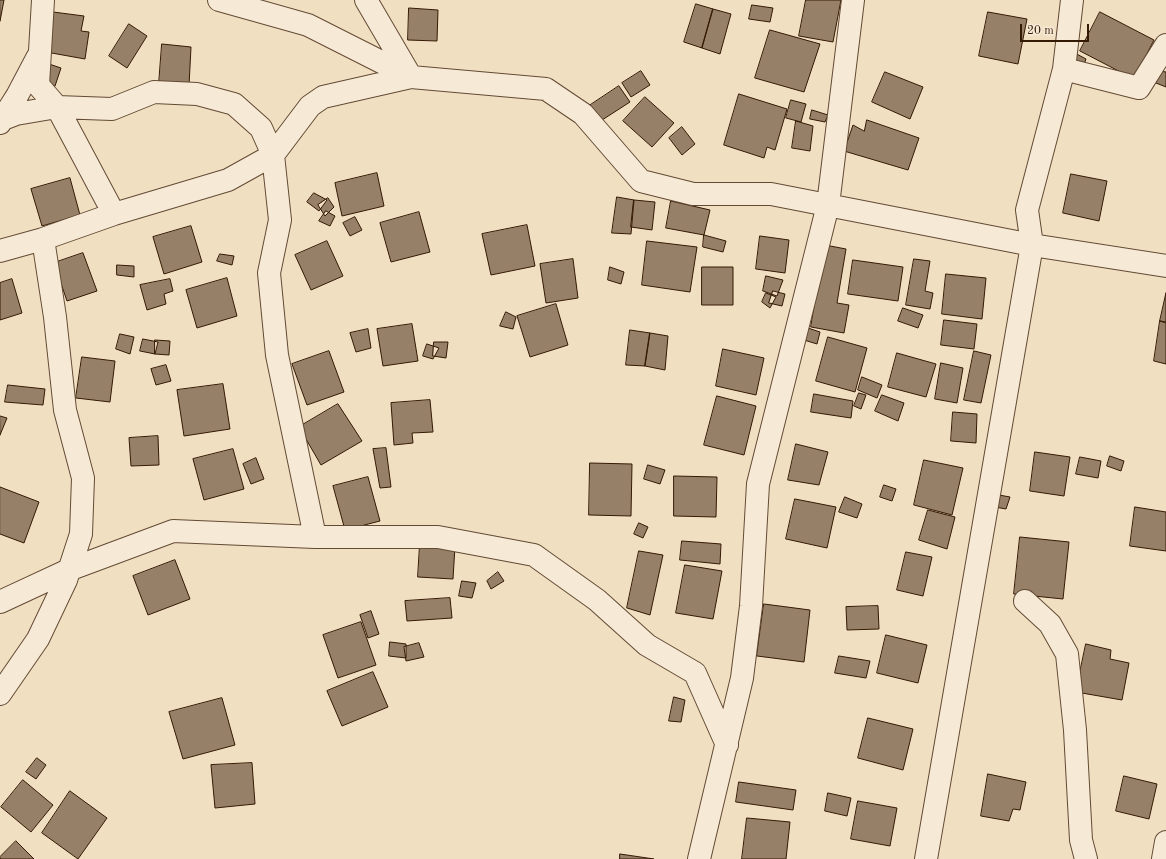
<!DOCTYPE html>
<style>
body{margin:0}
#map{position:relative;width:1166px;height:859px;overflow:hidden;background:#f1dfc2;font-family:"Old Standard TT",serif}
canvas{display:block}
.scale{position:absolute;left:1020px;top:24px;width:69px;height:18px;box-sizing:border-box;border:2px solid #341904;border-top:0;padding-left:5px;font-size:12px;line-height:14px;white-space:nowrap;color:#341904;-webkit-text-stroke:3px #f6ead7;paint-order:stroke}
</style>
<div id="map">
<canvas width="1166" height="859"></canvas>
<div class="scale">20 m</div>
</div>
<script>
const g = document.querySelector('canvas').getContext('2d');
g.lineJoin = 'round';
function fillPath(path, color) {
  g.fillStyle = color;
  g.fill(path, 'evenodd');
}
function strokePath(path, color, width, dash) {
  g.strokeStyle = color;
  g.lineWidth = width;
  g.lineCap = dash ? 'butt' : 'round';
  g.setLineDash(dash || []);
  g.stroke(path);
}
const building = new Path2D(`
 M0,0H4L0,21Z
 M806,0H841L833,42L799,36Z
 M696,4L713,9L702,48L684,42Z
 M752,5L773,8L770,22L749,19Z
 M409,8L438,10L437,41L408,40Z
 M713,9L731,14L720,54L702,48Z
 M53,12L84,16L81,31L89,32L85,59L46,52Z
 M988,12L1027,19L1018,64L979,56Z
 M1100,12L1154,40L1134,79L1080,51Z
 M129,24L147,36L127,68L109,56Z
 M770,30L820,44L804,92L755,78Z
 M162,44L191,47L189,86L159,84Z
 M1073,52L1086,59L1083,67L1069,62Z
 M49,64L61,68L55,86L41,81Z
 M641,71L650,85L631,97L622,83Z
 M1160,71L1166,72V87L1156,83Z
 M885,72L923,87L910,119L872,102Z
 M619,86L630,102L599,122L589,106Z
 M739,94L787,109L775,150L767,147L764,158L724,145Z
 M645,97L674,123L652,147L623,121Z
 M791,100L806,104L801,122L786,118Z
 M812,110L828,115L825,122L810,119Z
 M867,120L919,138L908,170L844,151L853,125L864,131Z
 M796,121L813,126L810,151L792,148Z
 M682,127L695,144L682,155L669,138Z
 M377,173L384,206L342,216L335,183Z
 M1071,174L1107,181L1099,221L1063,213Z
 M70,178L80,215L42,226L31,189Z
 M314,193L327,200L319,211L307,202Z
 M617,197L634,200L631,234L612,233Z
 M328,198L334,207L325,216L318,205Z
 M634,200L655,202L652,230L631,227Z
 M671,201L710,210L704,235L666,228Z
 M326,211L335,216L330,226L319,221Z
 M419,212L430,252L391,262L380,223Z
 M355,217L362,230L350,236L343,223Z
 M527,225L535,266L491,275L482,234Z
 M191,226L202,262L164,274L153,237Z
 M704,235L726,241L723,252L703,247Z
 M760,236L789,240L785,273L756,269Z
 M327,241L343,276L311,290L295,255Z
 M647,241L697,247L690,292L642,285Z
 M825,245L846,249L837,303L849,305L844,333L811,327Z
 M83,253L97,291L67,301L54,263Z
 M220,254L234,256L232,265L217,261Z
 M573,259L578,298L546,303L540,264Z
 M914,259L930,261L925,291L933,293L930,309L906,305Z
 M853,260L903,267L898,301L848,294Z
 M117,265L134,266V277L117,275Z
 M610,267L624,272L621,284L608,280Z
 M702,267H733V305H702Z
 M946,274L986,278L982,319L942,314Z
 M766,276L783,280L777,296L763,291Z
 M227,278L237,316L197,328L186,290Z
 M12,279L22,313L0,320V283Z
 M170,279L173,291L164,294L166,304L147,310L140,285Z
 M773,291L785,294L782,306L769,303Z
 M766,293L776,297L770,308L762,302Z
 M1166,293V322L1160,321Z
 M556,304L568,345L530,357L517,316Z
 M903,308L923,315L918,328L898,321Z
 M506,312L516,317L513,329L500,326Z
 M944,320L977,324L974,349L941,345Z
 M1160,321L1166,323V364L1154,361Z
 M412,324L418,361L383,366L377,329Z
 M808,328L820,332L817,344L804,340Z
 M368,329L371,348L356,352L350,333Z
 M630,330L650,333L645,366L626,365Z
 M650,333L668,336L665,370L645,366Z
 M120,334L134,337L130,354L116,349Z
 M828,337L867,348L855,392L816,381Z
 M143,339L158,342L155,354L140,351Z
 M155,340L170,341L169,355L155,354Z
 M434,342H448L446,358L433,356Z
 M427,344L439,348L433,359L423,356Z
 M723,349L764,358L756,395L716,386Z
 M329,351L344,392L307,405L292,364Z
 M974,351L991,355L981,403L964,400Z
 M897,353L936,364L926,397L888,387Z
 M82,357L115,361L110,402L76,398Z
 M941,363L963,368L957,403L935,399Z
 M166,365L171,381L156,385L151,369Z
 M862,377L882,385L877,398L858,390Z
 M223,384L230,429L184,436L177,390Z
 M8,385L45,389L43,405L5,402Z
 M859,393L866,395L861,409L854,406Z
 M814,394L853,401L851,418L811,412Z
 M882,395L904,403L898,421L875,411Z
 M717,396L756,406L744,455L704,445Z
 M430,400L433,432L412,433L413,443L394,445L391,403Z
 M338,404L362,441L321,465L299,427Z
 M953,412L977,414L976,443L951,441Z
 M0,416L7,418L0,435Z
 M158,436L159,465L131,466L129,438Z
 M796,444L828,452L819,485L788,480Z
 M386,448L391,487L380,488L373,449Z
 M233,449L244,489L204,500L193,459Z
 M1035,452L1070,457L1064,496L1030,491Z
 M1110,456L1124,461L1121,471L1107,466Z
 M1080,457L1101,461L1098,478L1076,474Z
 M256,458L264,479L251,484L243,464Z
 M924,460L963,468L952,515L914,505Z
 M590,463L632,464L631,516L589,515Z
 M648,465L665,470L660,484L644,479Z
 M674,476L717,477L716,517L674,516Z
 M368,477L380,521L345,530L333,486Z
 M884,485L896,489L892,501L880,497Z
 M0,487L39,502L24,543L0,534Z
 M999,495L1010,497L1006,509L995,507Z
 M845,497L862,504L857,518L839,512Z
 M795,499L836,507L827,548L786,539Z
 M1135,507L1166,512V551L1130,546Z
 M928,510L955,517L947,549L919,540Z
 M639,523L648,527L643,538L634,534Z
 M1020,537L1069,542L1063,599L1014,594Z
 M682,541L721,544L720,564L680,560Z
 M420,544L455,546L453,579L418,577Z
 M639,551L663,555L650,615L627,608Z
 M906,552L932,557L923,596L897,590Z
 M175,560L190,599L148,615L133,576Z
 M685,565L722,571L713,619L676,613Z
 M498,572L504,581L491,589L487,581Z
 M462,581L476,583L472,598L459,596Z
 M450,598L452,618L407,621L405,601Z
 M764,604L810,610L804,662L757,656Z
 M878,606L879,629L847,630L846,607Z
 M371,611L379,634L368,638L360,615Z
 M361,622L376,665L338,678L323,635Z
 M886,635L927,645L918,683L877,673Z
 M390,642L406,644V658L389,656Z
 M419,643L424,657L406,661L404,647Z
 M1086,644L1111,650L1110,659L1129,663L1122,700L1076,692Z
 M839,656L870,661L866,678L835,673Z
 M373,672L388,707L342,726L327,691Z
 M674,697L685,700L681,722L669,721Z
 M222,698L235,745L183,759L169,712Z
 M868,718L913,729L903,770L858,758Z
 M37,758L46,765L36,779L26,772Z
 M252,763L255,804L215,808L211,765Z
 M988,774L1026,782L1020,810L1013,809L1009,821L981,816Z
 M1124,776L1157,784L1149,819L1116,811Z
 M23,780L53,805L31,832L1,807Z
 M739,782L796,790L793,810L736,802Z
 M70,791L107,818L78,859L42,833Z
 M828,793L851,798L847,816L825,811Z
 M858,801L897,808L890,846L851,839Z
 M747,818L790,822L786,859H742Z
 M16,841L34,859H0V857Z
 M620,854L654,859H620Z`);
fillPath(building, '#968067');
strokePath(building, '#341904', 1);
const street = new Path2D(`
 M43,0L38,85L57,107L114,214
 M219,0L308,25L411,77
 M366,0L411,77
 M1064,69L1139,88L1166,45
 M3,119L16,114L57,107L112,109L154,92L197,94L234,104L261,128L273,155L280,220L269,273L277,355L315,537
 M0,123L17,96L37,58
 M0,251L43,239L114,214L228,180L273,155L310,106L323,97L411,77L546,89L583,114L641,181L693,194H771L1032,245L1166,266
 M1025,601L1050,624L1067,654L1075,730L1081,840L1086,859
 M0,602L71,569L173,531L315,537H438L534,555L597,600L647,645L695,673L727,745
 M0,694L38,639L66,580L81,534L83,478L65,410L55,317L43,239
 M699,859L742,678L751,606L758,484L828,205L853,0
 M926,859L1032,245L1027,210L1064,69L1072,0
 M1163,859L1166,842`);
strokePath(street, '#634a34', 24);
strokePath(street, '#f6ead7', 22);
</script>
